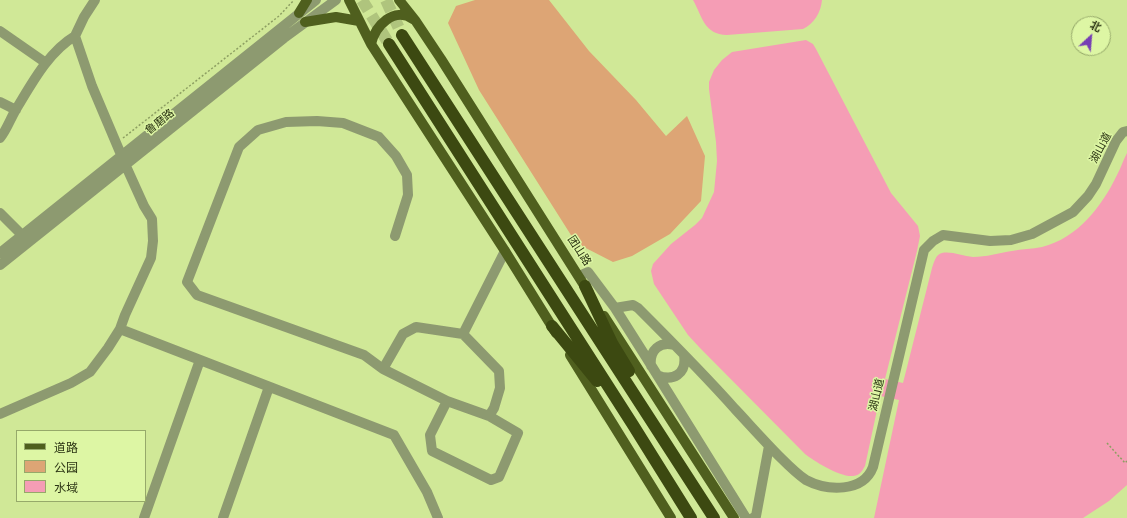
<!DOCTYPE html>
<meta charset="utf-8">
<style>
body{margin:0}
#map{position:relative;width:1127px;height:518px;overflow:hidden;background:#d0e897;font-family:Helvetica,"Noto Sans SC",sans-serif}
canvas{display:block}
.legend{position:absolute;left:16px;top:430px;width:130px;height:72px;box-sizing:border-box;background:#ddf6a4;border:1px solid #96a96a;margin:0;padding:5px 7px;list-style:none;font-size:12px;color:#2c3514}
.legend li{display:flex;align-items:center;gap:8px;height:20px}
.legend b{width:20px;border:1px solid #96a96a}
.north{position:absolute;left:1071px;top:16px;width:40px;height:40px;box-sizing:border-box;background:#ddf6a4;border:1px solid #96a96a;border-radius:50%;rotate:26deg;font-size:11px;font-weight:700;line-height:16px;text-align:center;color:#2c3514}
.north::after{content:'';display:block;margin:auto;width:14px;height:18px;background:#763eb4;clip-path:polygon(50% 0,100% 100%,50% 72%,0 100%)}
</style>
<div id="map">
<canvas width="1127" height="518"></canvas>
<ul class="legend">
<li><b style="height:5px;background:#4f5f1e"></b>道路</li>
<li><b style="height:11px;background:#dda575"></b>公园</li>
<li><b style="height:11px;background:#f59db5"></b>水域</li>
</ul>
<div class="north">北</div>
</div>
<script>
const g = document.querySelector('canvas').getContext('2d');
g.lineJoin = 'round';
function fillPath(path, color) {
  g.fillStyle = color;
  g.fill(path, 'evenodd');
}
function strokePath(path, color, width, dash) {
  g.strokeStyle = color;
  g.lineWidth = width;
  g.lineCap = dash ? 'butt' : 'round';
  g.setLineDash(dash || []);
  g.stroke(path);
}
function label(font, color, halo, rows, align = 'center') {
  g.font = font + ' Helvetica,"Noto Sans SC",sans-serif';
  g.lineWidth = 3;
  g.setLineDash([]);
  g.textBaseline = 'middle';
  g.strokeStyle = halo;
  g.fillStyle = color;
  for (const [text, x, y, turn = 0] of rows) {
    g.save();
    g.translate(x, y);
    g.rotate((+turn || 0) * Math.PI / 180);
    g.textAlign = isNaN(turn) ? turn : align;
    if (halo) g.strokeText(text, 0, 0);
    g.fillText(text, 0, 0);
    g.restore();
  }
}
fillPath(new Path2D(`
 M475,0H549L589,51L636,100L666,136L687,116L705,156L701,201L670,234L632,256L613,262L576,243L479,90L448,23L456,6Z`), '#dda575');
fillPath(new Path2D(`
 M693,0H822C821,12 814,24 803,29L727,35C704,34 703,18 693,0Z
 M806,40L813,44L816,49L891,193L918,226L920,236L917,251L885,379L903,383L932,268C934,262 936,254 942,253C951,251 963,256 973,257C986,257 999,253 1012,251C1022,249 1032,249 1042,247C1078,238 1102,206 1117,175C1121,168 1123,160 1127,153V485L1109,501L1083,518H874L899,400L880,396L865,466C863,469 861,474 857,475C845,481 814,461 805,454L700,348L688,335L654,284L651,271L653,264L671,244L695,225L702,218L714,192L717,161L716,142L709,89V82L714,70L722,60L732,52Z`), '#f59db5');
strokePath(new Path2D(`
 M362,0L389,44
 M386,0L402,35`), '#afc47d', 12, [12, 6]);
strokePath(new Path2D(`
 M123,138L279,16L294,0
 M1107,443L1125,463L1127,461`), '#8d9f62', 1.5, [2, 2]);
strokePath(new Path2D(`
 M0,31L46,63
 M0,102L16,110
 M0,138C6,131 10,120 15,111C31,85 48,52 75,36
 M0,213L27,240
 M0,253L316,0
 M0,265L284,38L336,0
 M579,276L588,272L615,308L646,357L746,518
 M615,308L633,305L638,308C671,341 704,374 735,409C750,425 765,442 781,458C789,466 797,474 806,480C827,491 863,493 873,467L924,250L933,241L943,235L990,241L1011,240L1032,234L1073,212L1088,196L1096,184L1116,141L1123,132L1127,131
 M120,329L394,435L427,492L438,518
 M651,366C649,350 660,341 674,345
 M383,369L364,355L197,295L187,282L239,147L258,130L286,122L317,121L343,123L379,137L396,156L407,175L408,195L395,236
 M657,375C673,382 687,374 684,355
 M447,401L383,369L403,334L416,327L463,334
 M0,414L71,383L90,372L108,348L120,329L125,315L151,258L153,241L152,219L144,206L125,164L92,86L75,36L84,17L95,0
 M489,416L447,401L430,435L432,451L491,480L499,477L518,433L489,416L494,408L500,388L499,371L463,334L505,251
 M144,518L200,360
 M223,518L269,387
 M753,518L756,516L769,446`), '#8d9a70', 10);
strokePath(new Path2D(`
 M349,0L371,44L505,251L556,333
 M399,0L415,20L441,59L589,293
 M299,13L307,0
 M305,22L336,17L359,21
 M371,44C375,26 394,6 413,19
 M604,316L734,518
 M570,355L671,518`), '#4f5f1e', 10);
strokePath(new Path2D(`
 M402,35L714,518
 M389,44L633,425L691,518
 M585,286L612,343L629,371
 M552,326L597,381`), '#3c4911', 12);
label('11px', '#2c3514', '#ddf6a4', [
 ["鲁磨路",160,122,-39],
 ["湖山道",1101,148,-62],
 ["团山路",579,251,57],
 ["湖山道",877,395,-77]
]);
</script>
